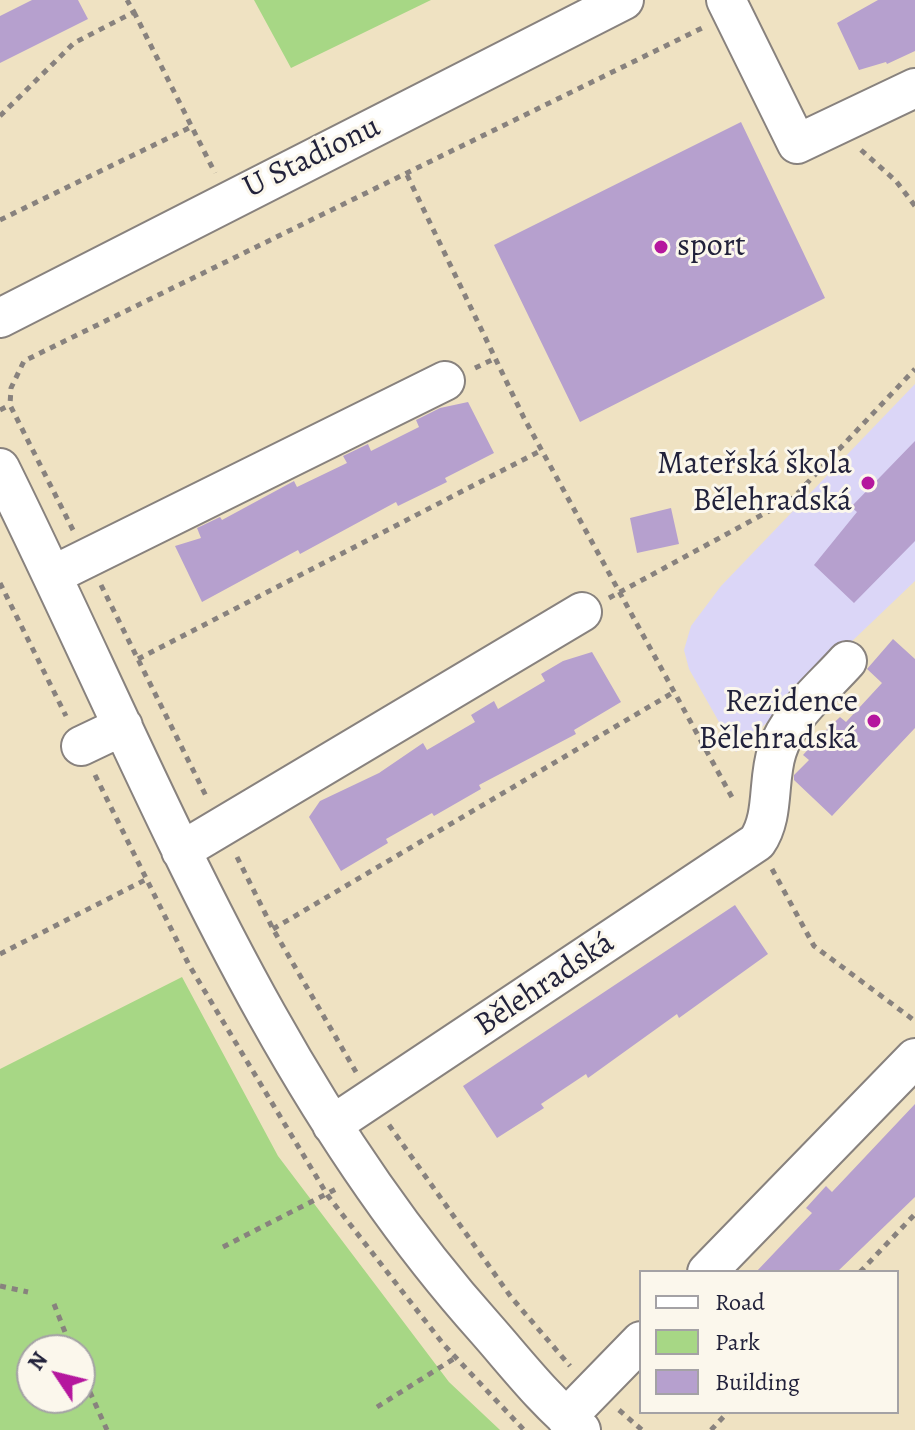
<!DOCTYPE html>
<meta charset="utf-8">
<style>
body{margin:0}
#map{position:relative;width:915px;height:1430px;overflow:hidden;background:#efe2c2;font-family:Alegreya,serif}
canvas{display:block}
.legend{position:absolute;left:639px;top:1270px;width:260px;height:144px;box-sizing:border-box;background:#fbf7ec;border:2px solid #a4a2a5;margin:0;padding:10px 14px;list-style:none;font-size:24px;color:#22223b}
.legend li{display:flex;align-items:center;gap:16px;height:40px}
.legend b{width:40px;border:2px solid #a4a2a5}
.north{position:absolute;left:16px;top:1334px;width:80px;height:80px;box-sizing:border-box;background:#fbf7ec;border:2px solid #a4a2a5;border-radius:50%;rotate:305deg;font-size:22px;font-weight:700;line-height:32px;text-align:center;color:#22223b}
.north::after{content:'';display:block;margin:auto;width:28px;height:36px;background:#b5179e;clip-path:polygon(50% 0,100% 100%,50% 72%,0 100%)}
</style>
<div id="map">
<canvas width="915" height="1430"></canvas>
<ul class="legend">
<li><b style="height:10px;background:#fff"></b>Road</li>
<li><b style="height:22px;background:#a7d785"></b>Park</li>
<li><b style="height:22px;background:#b6a0ce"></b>Building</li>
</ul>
<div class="north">N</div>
</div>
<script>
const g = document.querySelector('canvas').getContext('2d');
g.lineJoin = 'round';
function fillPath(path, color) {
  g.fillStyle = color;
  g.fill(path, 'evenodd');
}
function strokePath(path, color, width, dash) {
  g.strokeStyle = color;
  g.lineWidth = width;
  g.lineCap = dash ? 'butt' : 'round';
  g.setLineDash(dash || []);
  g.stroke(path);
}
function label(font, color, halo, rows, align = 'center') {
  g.font = font + ' Alegreya,serif';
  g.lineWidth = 6;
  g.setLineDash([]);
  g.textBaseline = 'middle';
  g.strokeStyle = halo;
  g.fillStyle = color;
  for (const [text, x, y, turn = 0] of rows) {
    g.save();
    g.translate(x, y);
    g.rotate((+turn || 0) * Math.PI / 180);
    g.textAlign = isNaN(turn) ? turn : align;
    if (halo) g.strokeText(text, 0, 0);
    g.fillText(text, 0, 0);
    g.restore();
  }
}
fillPath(new Path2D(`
 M915,384V581L736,752L689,669L684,650L691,626L721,586Z`), '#dbd6f7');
fillPath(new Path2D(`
 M254,0H431L291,68Z
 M182,977L278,1156L449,1382L500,1430H0V1069ZM80,1350V1398H32V1350Z`), '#a7d785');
fillPath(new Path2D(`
 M32,0H78L88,19L0,63V16Z
 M878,0H915V51L887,64L886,62L859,70L837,23Z
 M741,122L825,298L580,422L494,245Z
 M468,402L494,453L445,478L447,482L398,506L396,502L300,554L298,550L202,602L175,546L201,538L197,528L220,517L222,520L294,481L297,487L347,463L343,456L368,444L371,451L419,427L416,420L440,408Z
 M915,441V541L854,603L814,565L857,512L851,507Z
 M671,508L679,544L637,553L630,518Z
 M893,639L915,659V728L832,816L794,780V775L809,760L803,755L822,734L840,717L846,722L882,683L867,669Z
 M592,652L621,702L574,730L576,734L479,785L481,789L434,816L432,813L386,839L388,843L341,871L309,817L320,801L379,773L423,743L427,750L475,722L471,715L494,701L498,709L545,681L541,674L563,661Z
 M735,905L768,954L679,1018L677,1014L588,1078L586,1074L541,1104L544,1108L497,1138L463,1086Z
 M915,1104V1197L837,1272H756L812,1213L806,1208L826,1186L832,1192Z`), '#b6a0ce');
const minor = new Path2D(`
 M726,0L797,144L915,88
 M0,318L624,0
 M0,468C146,762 263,1081 486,1329C516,1363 545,1401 581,1430
 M53,575L445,381
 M81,746L123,726
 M181,851L582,612
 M332,1125L757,842C775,816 767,781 777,751C788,716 823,688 847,661
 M707,1272L915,1058
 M566,1418L641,1341`);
strokePath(minor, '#88827e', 42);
strokePath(new Path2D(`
 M134,12L215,173
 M0,116L74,43L134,12L127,0
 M861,150L896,181L915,206
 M407,175L524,418L734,801
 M0,220L191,127
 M475,368L496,358
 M0,410L10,405
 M73,530L10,405L11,388L24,361L702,28
 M0,583L66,716
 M101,585L207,798
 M609,598L793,498L915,369
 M138,659L542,450
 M95,775L189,965L328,1196L444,1345L524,1430
 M237,857L273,929L356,1072
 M772,869L814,946L915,1021
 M273,929L674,692
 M0,954L147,879
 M389,1125L511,1297L570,1366
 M223,1247L336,1189
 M860,1272L915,1214
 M0,1286L28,1292
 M54,1304L72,1350
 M80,1370L107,1430
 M377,1407L455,1358
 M619,1410L642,1430
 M711,1430L728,1412`), '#88827e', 5, [6, 6]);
strokePath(minor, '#fff', 38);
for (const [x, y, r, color] of [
 [661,247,8,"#b5179e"],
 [868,483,8,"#b5179e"],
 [874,721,8,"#b5179e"]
]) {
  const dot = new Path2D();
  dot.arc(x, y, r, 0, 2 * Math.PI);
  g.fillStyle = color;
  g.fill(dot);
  strokePath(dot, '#fbf7ec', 3);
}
label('32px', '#22223b', '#fbf7ec', [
 ["U Stadionu",312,158,-26],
 ["Bělehradská",545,985,-34]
]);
label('32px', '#22223b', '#fbf7ec', [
 ["sport",677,247,"left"],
 ["Mateřská škola",852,465],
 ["Bělehradská",852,502],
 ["Rezidence",858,703],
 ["Bělehradská",858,740]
], 'right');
</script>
